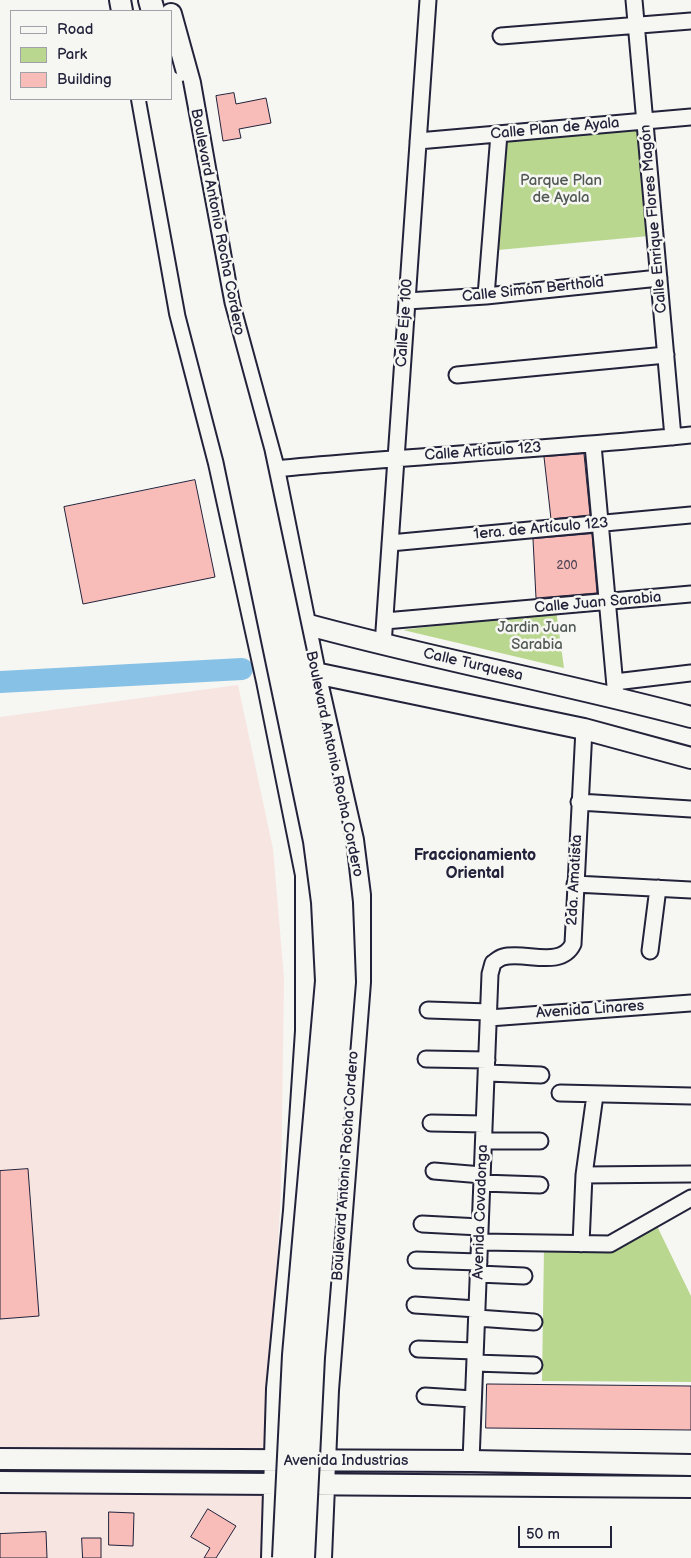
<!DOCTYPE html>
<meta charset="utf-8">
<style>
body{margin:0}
#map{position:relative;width:691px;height:1558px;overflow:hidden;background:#f6f6f2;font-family:"Balsamiq Sans",sans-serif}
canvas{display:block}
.legend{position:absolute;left:10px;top:10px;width:162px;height:90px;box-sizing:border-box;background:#f6f6f2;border:1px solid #a1a1a9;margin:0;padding:6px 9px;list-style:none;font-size:15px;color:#22223b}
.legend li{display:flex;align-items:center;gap:10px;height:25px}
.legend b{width:25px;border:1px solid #a1a1a9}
.scale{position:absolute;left:518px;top:1526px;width:94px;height:22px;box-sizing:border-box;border:2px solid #22223b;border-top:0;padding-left:6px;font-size:15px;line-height:18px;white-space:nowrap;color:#22223b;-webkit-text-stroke:4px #f6f6f2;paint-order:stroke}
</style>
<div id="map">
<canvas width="691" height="1558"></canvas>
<ul class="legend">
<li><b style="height:6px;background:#f6f6f2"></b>Road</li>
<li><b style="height:14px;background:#bad790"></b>Park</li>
<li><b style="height:14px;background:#f9bdb9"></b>Building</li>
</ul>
<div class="scale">50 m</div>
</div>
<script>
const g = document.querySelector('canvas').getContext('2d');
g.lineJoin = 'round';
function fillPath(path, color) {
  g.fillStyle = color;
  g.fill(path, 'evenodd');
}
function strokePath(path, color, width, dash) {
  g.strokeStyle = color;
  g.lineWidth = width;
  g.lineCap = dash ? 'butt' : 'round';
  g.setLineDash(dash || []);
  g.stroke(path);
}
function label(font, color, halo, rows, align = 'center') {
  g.font = font + ' "Balsamiq Sans",sans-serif';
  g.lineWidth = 5;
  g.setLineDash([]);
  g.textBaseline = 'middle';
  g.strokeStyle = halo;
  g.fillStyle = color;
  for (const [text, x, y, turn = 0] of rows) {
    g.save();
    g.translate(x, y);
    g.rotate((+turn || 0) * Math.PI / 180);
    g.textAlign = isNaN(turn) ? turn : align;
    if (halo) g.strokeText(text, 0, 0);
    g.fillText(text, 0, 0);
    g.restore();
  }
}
fillPath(new Path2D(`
 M238,685L273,849L284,978L281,1189L261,1558H0V717Z`), '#f7e5e1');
fillPath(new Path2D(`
 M640,127L649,236L498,250L504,140Z
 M556,610L564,668L403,630Z
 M656,1224L691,1296V1382L542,1381L544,1248L613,1250Z`), '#bad790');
strokePath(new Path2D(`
 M0,682L242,669`), '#87c2e6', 22);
const building = new Path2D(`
 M234,93L236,104L266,98L271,123L239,129L241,138L223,141L216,96Z
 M584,454L590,515L551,519L544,457Z
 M195,480L215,577L83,604L64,507Z
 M592,534L597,593L536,598L533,539Z
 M28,1169L39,1316L0,1319V1171Z
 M487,1384L691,1386V1430L486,1428Z
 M208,1509L236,1526L216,1558H204L210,1548L191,1537Z
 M109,1512L134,1513L133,1546L109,1545Z
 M46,1532L47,1558H0V1534Z
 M82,1538H101V1558H83Z`);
fillPath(building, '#f9bdb9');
strokePath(building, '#22223b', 1);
const minor = new Path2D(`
 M634,0L673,437
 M501,36L691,21
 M418,141L691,117
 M486,296L499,134
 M407,301L486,296L659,278
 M457,375L666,355
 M593,445L616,697
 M274,469C413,456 552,449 691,435
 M390,543L691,515
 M385,621L691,594
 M383,645L428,0
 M615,682L691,673
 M579,802L691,809
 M575,884L691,890
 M650,951L658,888
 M428,1010L489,1012
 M489,1018L691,1003
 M426,1059L487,1060
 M487,1073L541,1075
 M560,1093L691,1096
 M431,1123L484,1124
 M484,1141H540
 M434,1171L482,1175
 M584,1175L691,1174
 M482,1183L540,1185
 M422,1224L480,1227
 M480,1242L610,1244L691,1198
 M581,1244L584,1175L595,1095
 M416,1260L479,1262
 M478,1274L524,1276
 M415,1305L477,1309
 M477,1318L534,1322
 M418,1349L475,1351
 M475,1363L534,1365
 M425,1396L473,1399
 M471,1461L490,974L493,963C496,961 499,958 503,957C525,951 561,969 573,944L584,729`);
const major = new Path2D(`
 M120,0L122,11
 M171,14L190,83L229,304L274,469L315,673L353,840L360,895V982L328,1390L321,1558
 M142,99L180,313L219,463L267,681L306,875V1031L294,1211L277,1389L272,1558
 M294,626L305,624C433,659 563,683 691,717
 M303,675L315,673L584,729L691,758
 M0,1459L471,1461L691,1465
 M0,1482L691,1487`);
const highway = new Path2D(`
 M150,0L153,11`);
strokePath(minor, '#22223b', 19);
strokePath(major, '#22223b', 24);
strokePath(highway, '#22223b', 26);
strokePath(minor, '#f6f6f2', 15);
strokePath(major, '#f6f6f2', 20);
strokePath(highway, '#f6f6f2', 22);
const highwayBridge = new Path2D(`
 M171,83L213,307L253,454L320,771L334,841L341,903L344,982L313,1357L303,1558
 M158,99L197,312L235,458L315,841L323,902L327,981L294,1355L284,1558`);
strokePath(highwayBridge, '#22223b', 26, []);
strokePath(highwayBridge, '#f6f6f2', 22);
label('12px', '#58495a', null, [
 ["200",567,566]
]);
label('15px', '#22223b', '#f6f6f2', [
 ["Calle Plan de Ayala",555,129,-5],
 ["Calle Enrique Flores Magón",654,219,-95],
 ["Boulevard Antonio Rocha Cordero",217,222,79],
 ["Calle Simón Berthold",533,290,-6],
 ["Calle Eje 100",405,323,-86],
 ["Calle Artículo 123",483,452,-4],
 ["1era. de Artículo 123",541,529,-5],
 ["Calle Juan Sarabia",598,603,-5],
 ["Calle Turquesa",473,665,13],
 ["Boulevard Antonio Rocha Cordero",334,764,78],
 ["2da. Amatista",575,880,-87],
 ["Avenida Linares",590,1010,-4],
 ["Boulevard Antonio Rocha Cordero",346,1166,-86],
 ["Avenida Covadonga",481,1212,-88],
 ["Avenida Industrias",346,1461]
]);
label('15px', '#505854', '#f6f6f2', [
 ["Parque Plan",561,181],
 ["de Ayala",561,198],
 ["Jardin Juan",537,628],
 ["Sarabia",537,645]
]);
label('bold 16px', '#22223b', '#f6f6f2', [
 ["Fraccionamiento",475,856],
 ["Oriental",475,874]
]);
</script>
